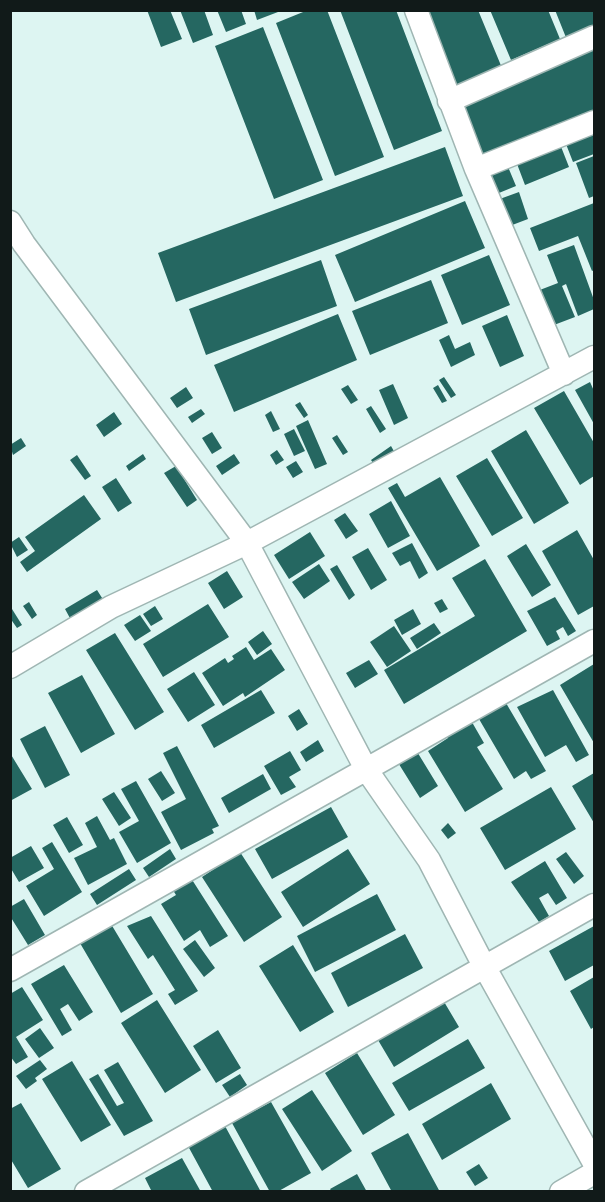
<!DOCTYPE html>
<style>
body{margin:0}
#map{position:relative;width:605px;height:1202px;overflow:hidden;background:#ddf5f2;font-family:"Space Grotesk",sans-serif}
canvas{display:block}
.frame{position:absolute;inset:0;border:12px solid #111a19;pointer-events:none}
</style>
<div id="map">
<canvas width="605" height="1202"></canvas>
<div class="frame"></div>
</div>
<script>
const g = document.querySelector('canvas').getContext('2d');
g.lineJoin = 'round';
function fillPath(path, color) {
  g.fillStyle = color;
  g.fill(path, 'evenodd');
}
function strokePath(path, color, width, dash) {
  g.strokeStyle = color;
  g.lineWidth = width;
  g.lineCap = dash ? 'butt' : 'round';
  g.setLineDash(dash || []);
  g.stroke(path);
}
fillPath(new Path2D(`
 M147,10H170L182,39L161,47Z
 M180,10H204L213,35L193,43Z
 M217,10H241L246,24L226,32Z
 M254,10H277L278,12L257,20Z
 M308,10H327L384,157L335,176L276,23Z
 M340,10H396L442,131L394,150Z
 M420,10H478L502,68L452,89Z
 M490,10H548L560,39L511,60Z
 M555,10H594V29L567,40Z
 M263,27L323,180L274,199L215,46Z
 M594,45V116L478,163L453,102Z
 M594,126V154L573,162L564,139Z
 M558,139L569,167L525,185L514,156Z
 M445,147L463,196L176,302L158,253Z
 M594,156V196L589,198L576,163Z
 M506,162L516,186L494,195L484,171Z
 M519,192L528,219L507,227L497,200Z
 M465,201L485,248L355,302L335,255Z
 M594,203V270L592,271L578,236L539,251L530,228Z
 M574,245L594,300V309L578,316L566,284L562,286L575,317L546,328L532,293L558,283L547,255Z
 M489,255L510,305L462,325L441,275Z
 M321,260L337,306L206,355L189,309Z
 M431,280L448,323L370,355L352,311Z
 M338,314L357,360L234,412L214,365Z
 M507,315L524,356L500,367L482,326Z
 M449,335L455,349L470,342L475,355L451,367L439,340Z
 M444,377L456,395L451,398L439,380Z
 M590,382L594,391V424L575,390Z
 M393,384L408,418L394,425L379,390Z
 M348,385L358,400L351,404L341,389Z
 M438,385L447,401L442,403L433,388Z
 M186,387L193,398L177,408L170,398Z
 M564,391L594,443V476L580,485L534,408Z
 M300,402L308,415L304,418L295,405Z
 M371,406L386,429L380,433L366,409Z
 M201,409L205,414L192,423L188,417Z
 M271,411L280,429L273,432L265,415Z
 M114,412L122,424L104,437L96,425Z
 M308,420L327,464L315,469L296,426Z
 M294,429L305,451L294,456L284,434Z
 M526,430L569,503L534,524L491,451Z
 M212,432L222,448L212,454L202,438Z
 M337,435L348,452L343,455L332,438Z
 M21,438L26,446L13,455L10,445Z
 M391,446L395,453L375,466L371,460Z
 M277,450L284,460L276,465L270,455Z
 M143,454L146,459L129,471L126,466Z
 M234,454L240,463L222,475L216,466Z
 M77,455L91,476L85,480L70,460Z
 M487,458L523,518L492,536L456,476Z
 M296,461L303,472L293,478L286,467Z
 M176,466L197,500L187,507L164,473Z
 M440,477L480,546L437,571L388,488L397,483L405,497Z
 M116,478L132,503L118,512L102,487Z
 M84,495L101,519L27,572L20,562L35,551L25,537Z
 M391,501L410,536L388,548L369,514Z
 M345,513L358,531L346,539L334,520Z
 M577,530L594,560V606L578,615L542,551Z
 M310,532L325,556L289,579L274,555Z
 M19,537L28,550L17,557L10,543Z
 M412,543L428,573L419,579L410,561L400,566L392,553Z
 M526,544L551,585L532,597L507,556Z
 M368,548L387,580L371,590L352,557Z
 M485,559L527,631L404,704L384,670L475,616L452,578Z
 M319,564L330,581L304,599L292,582Z
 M337,565L355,595L349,600L330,569Z
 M227,571L243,597L224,609L208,583Z
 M97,590L104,601L71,620L65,609Z
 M555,597L576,631L568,636L563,627L556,631L560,639L547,646L527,611Z
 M442,599L448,609L440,613L434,603Z
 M29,602L37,615L32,619L23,606Z
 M208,604L229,637L163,677L143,644Z
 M155,606L163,619L151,626L143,614Z
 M12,609L22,625L17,628L10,618Z
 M413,609L421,624L402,635L394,620Z
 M140,615L151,631L135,641L124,625Z
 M434,623L441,633L417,649L410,638Z
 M394,626L411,651L387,667L370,642Z
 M263,631L272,644L257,655L248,642Z
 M115,633L164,712L135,730L86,650Z
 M246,647L254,660L271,649L285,670L245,697L243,693L223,706L202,673L225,658L228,663L234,659L232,656Z
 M369,660L378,674L355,688L346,673Z
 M594,664V743L560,685Z
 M194,672L215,705L188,722L167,689Z
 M82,675L115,734L81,753L48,693Z
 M261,690L275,713L214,748L201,725Z
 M553,690L589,755L576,762L566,745L545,757L517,707Z
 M506,703L546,771L531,779L526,771L514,779L479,719Z
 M299,709L308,724L297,731L288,716Z
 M469,717L484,743L477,747L503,789L465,812L428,751L448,738L445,732Z
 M45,726L70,775L45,788L20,739Z
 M318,740L324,751L306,762L300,752Z
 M177,746L219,826L212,829L214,833L181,850L161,812L186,799L163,753Z
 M416,750L438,786L420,798L397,761Z
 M290,751L301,770L289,777L296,787L281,795L264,766Z
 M10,753L32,789L10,801Z
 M161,771L175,793L162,801L148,779Z
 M594,773V823L572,786Z
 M263,774L271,789L229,813L221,798Z
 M136,781L171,843L137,863L119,832L139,821L121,789Z
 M551,787L576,829L505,870L480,828Z
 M114,792L131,818L119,826L102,799Z
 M331,807L348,837L272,879L255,849Z
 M97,816L110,840L114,838L127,864L88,885L74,858L97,847L85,823Z
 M67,817L83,845L69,853L53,825Z
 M448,823L456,833L448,839L441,830Z
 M52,842L82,892L44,916L26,886L54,869L42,848Z
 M31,846L44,868L19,882L10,867V858Z
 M170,849L176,859L149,877L143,868Z
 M348,849L370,884L303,927L281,892Z
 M240,852L282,917L244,942L202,877Z
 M566,852L584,876L574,884L556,859Z
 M545,861L567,898L556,905L548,893L539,898L549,916L539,922L511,882Z
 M129,869L136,880L97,905L90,894Z
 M189,875L228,936L210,947L200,930L184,941L161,904L176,895L171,887Z
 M377,894L396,930L315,972L297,936Z
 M24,899L45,935L28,945L10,916V907Z
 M151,916L198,991L175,1005L168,994L175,990L153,955L148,959L127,926Z
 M108,919L153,994L121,1013L77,938Z
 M594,926V965L565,981L549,951Z
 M405,934L423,968L348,1007L331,973Z
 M195,940L215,968L204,977L183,949Z
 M293,945L334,1012L300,1032L259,966Z
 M64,965L93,1012L79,1021L68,1004L60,1009L72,1030L62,1036L31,984Z
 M594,977V1027L591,1029L570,991Z
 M22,987L43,1020L16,1037L28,1057L16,1064L10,1056V994Z
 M157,1000L201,1070L165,1093L121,1023Z
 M443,1000L459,1027L394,1067L378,1040Z
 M40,1028L54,1048L39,1058L25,1039Z
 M218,1030L241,1068L216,1083L193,1046Z
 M468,1039L485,1068L409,1111L392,1083Z
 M357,1053L395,1115L363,1135L325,1073Z
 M40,1060L47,1069L35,1078L37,1081L26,1089L16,1076Z
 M72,1061L111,1125L81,1142L42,1079Z
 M118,1062L153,1121L124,1136L89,1079L98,1074L117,1106L124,1103L104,1070Z
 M240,1074L247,1085L230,1097L222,1085Z
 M491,1083L511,1119L442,1160L422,1124Z
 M312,1090L352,1151L322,1171L282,1109Z
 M271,1102L311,1173L277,1192H270L232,1123Z
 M21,1103L61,1169L28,1188L10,1158V1109Z
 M225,1126L261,1192H213L188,1146Z
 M408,1133L440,1192H392L371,1153Z
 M182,1158L201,1192H152L145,1178Z
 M479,1164L488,1178L475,1186L466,1172Z
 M357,1174L367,1192H332L330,1189Z`), '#256761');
const minor = new Path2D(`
 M416,10L476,169L564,374
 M449,101L594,37
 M476,169L594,122
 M10,222L24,244L247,543L366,769L429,860L484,966L594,1163
 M10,667L111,607L247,543L594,357
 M10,970L594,641
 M86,1192L594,905
 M561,1192L594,1173`);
strokePath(minor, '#9fb6b3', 25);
strokePath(minor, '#fff', 22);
</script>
